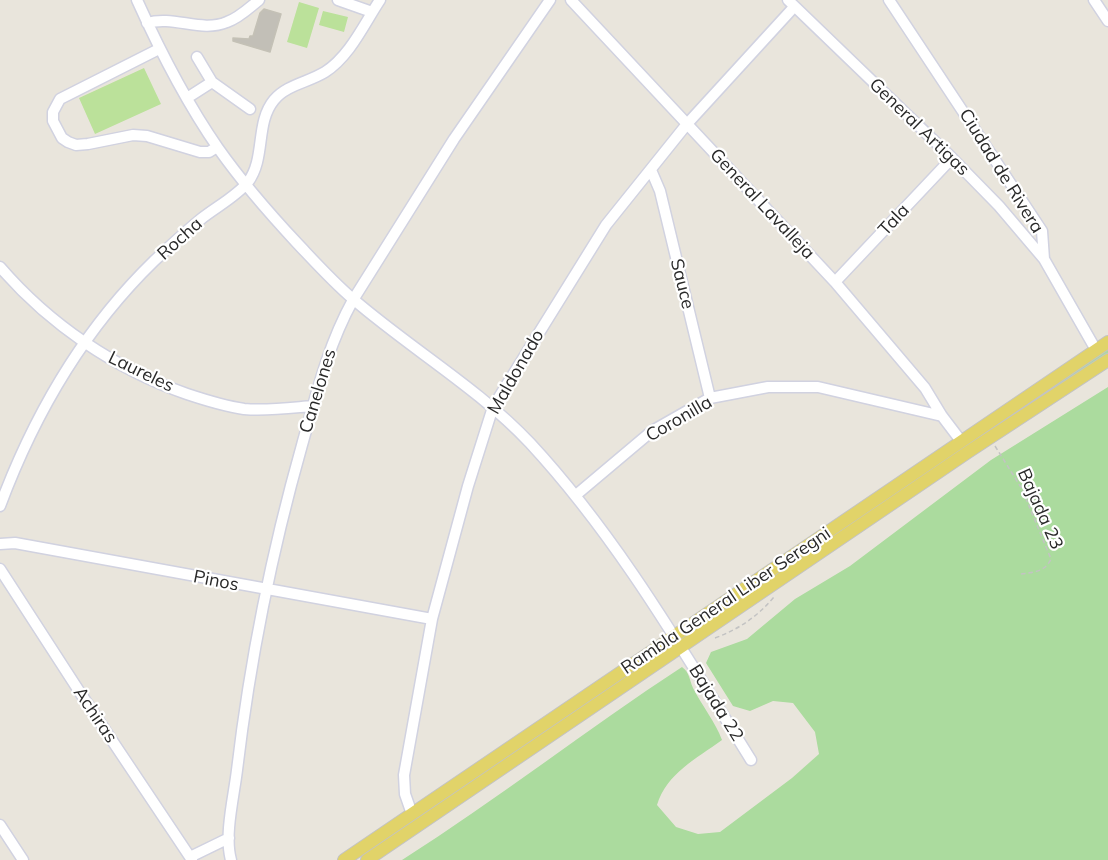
<!DOCTYPE html>
<style>
body{margin:0}
canvas{display:block;background:#e9e5dc}
</style>
<canvas width="1108" height="860"></canvas>
<script>
const g = document.querySelector('canvas').getContext('2d');
g.lineJoin = 'round';
function fillPath(path, color) {
  g.fillStyle = color;
  g.fill(path, 'evenodd');
}
function strokePath(path, color, width, dash) {
  g.strokeStyle = color;
  g.lineWidth = width;
  g.lineCap = dash ? 'butt' : 'round';
  g.setLineDash(dash || []);
  g.stroke(path);
}
function label(font, color, halo, rows, align = 'center') {
  g.font = font + ' Mulish,sans-serif';
  g.lineWidth = 4.5;
  g.setLineDash([]);
  g.textBaseline = 'middle';
  g.strokeStyle = halo;
  g.fillStyle = color;
  for (const [text, x, y, turn = 0] of rows) {
    g.save();
    g.translate(x, y);
    g.rotate((+turn || 0) * Math.PI / 180);
    g.textAlign = isNaN(turn) ? turn : align;
    if (halo) g.strokeText(text, 0, 0);
    g.fillText(text, 0, 0);
    g.restore();
  }
}
fillPath(new Path2D(`
 M1108,349V354L690,634L689,633Z
 M1108,387V860H402C498,799 587,729 682,667C690,673 689,679 693,688C702,706 715,721 722,740C696,759 667,773 657,805L676,827L698,834L720,832L792,778L819,754L815,732L793,703L773,701L750,711L733,706L706,663L711,652L747,639L795,599L850,566L991,460Z`), '#abdb9e');
fillPath(new Path2D(`
 M299,2L319,8L307,48L287,42Z
 M323,11L348,17L344,32L319,25Z
 M144,68L161,104L95,134L79,98Z`), '#bbe19a');
const building = new Path2D(`
 M264,9L281,14L270,52L233,41V38L249,39L250,36H253L260,13Z`);
fillPath(building, '#c2bfb7');
strokePath(building, '#c4c1b6', 1.5);
const minor = new Path2D(`
 M137,0C160,51 186,102 218,148C242,182 269,213 297,243C315,262 333,282 353,299C411,349 478,388 530,443C618,538 683,651 751,760
 M338,0L372,12
 M571,0L835,282L925,388L942,416L961,441
 M788,0L952,158L999,206L1044,259
 M889,0L1042,231L1044,259L1096,350
 M1094,0L1108,21
 M147,23C174,15 201,33 227,22C239,18 249,8 259,0
 M159,49L60,99L53,112V121L62,138L68,142L76,145L88,144L133,135L147,136L200,152H209L217,147
 M197,57L212,82
 M187,98L212,82L250,109
 M651,170L660,191L710,398
 M0,267C49,324 115,369 187,394C205,400 224,406 244,409C267,411 289,408 312,406
 M835,282L952,158
 M576,495L652,431L710,398L768,387H818L942,416
 M0,506C34,415 84,329 154,261C169,247 185,232 201,219C216,207 237,196 248,182C266,158 255,123 274,100C286,85 309,82 325,72C350,56 364,24 380,0
 M0,544L15,543L432,619
 M0,569L79,691L192,860
 M412,814L405,794L404,775L432,619L468,486L493,407L606,225L687,124L794,7
 M0,825L23,860
 M190,857L229,838
 M231,860C224,835 234,796 237,770C250,660 272,551 302,445C316,395 328,345 353,300L454,139L550,0`);
const major = new Path2D(`
 M344,860L1108,342
 M367,860L968,452L1108,360`);
strokePath(minor, '#d1d2e0', 13);
strokePath(major, '#c3c3c3', 14);
strokePath(new Path2D(`
 M995,446L1022,489L1051,559C1045,572 1034,572 1021,574
 M715,638C739,629 757,617 774,597`), '#c3c3c3', 1.5, [4.5, 3]);
strokePath(minor, '#fff', 10);
strokePath(major, '#e1d369', 12);
label('18px', '#292929', '#fff', [
 ["General Artigas",919,127,44],
 ["Ciudad de Rivera",1001,171,58],
 ["General Lavalleja",762,204,47],
 ["Tala",894,220,-47],
 ["Rocha",180,239,-42],
 ["Sauce",682,284,76],
 ["Laureles",141,372,26],
 ["Maldonado",516,372,-60],
 ["Canelones",318,391,-73],
 ["Coronilla",679,419,-30],
 ["Bajada 23",1040,509,66],
 ["Pinos",216,581,11],
 ["Rambla General Liber Seregni",726,601,-34],
 ["Bajada 22",716,703,58],
 ["Achiras",95,715,56]
]);
</script>
